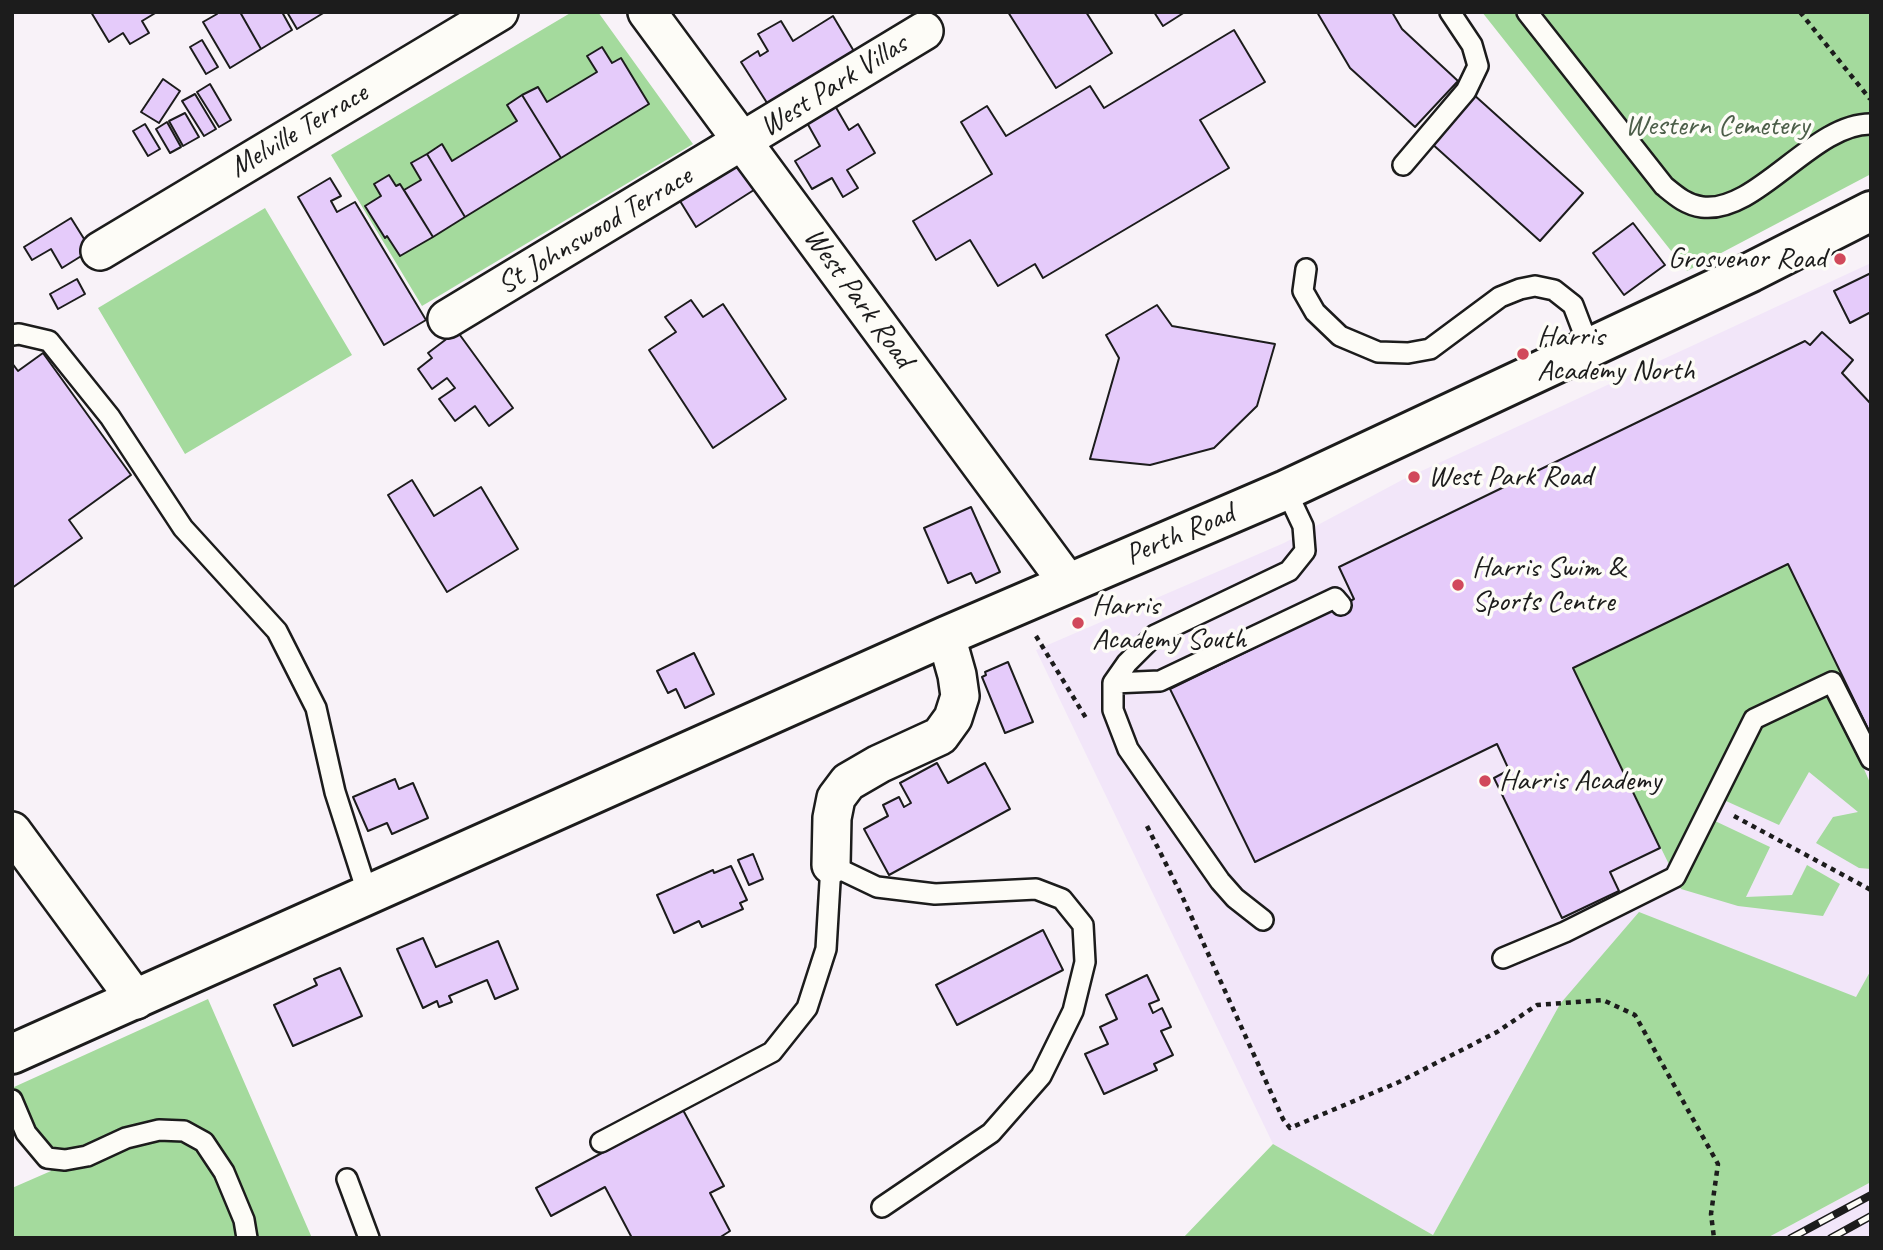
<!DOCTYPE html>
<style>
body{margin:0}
#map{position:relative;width:1883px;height:1250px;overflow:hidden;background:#f8f2f8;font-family:Caveat,sans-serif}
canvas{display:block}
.frame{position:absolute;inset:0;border:14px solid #1c1c1c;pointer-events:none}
</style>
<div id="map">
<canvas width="1883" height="1250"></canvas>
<div class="frame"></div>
</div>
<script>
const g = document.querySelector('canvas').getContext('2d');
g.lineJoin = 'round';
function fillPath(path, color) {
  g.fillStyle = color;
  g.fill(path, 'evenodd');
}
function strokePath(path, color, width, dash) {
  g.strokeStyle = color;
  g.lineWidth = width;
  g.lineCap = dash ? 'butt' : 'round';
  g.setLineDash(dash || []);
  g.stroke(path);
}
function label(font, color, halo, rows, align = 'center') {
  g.font = font + ' Caveat,sans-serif';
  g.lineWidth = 7;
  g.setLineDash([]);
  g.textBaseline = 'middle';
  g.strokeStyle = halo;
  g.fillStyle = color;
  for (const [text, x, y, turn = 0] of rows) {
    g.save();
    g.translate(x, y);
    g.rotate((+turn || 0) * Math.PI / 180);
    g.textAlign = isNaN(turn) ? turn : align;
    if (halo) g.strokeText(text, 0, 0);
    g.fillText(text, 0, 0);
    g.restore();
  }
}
fillPath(new Path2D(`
 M1871,263V990L1856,997L1560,1004L1433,1235L1273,1144L1036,650L1284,543L1402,480Z
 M1871,1182V1238H1767Z`), '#f2e6f9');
fillPath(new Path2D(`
 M572,12H598L693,144L422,306L331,155Z
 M1482,12H1871V174L1687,271Z
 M265,208L352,355L185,454L98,308Z
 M1788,564L1866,726L1849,735L1871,785V869L1859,868L1816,843L1833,817L1858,812L1809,772L1779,825L1726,801L1715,821L1770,847L1746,897L1792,895L1807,865L1840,884L1823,916L1738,906L1681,889L1573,668Z
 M1639,912L1856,997L1871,970V1182L1767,1238H1183L1273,1144L1433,1235L1560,1004Z
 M208,999L312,1238H12V1188L51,1171L14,1087Z`), '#a4da9d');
const building = new Path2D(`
 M91,12H157L142,21L149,33L130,44L123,33L109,42Z
 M215,12H240L261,49L230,68L203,22L217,14Z
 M240,12H282L292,30L261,49Z
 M287,12H325L297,29Z
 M1008,12H1086L1112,53L1056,88Z
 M1154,12H1185L1163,26Z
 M1317,12H1392L1402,29L1458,81L1415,127L1350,68Z
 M833,16L855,53L769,106L741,62L758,51L760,56L768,51L758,34L781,21L793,41Z
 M1234,30L1265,82L1200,120L1229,168L1043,278L1035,264L998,286L970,240L936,260L913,221L992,174L961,122L987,106L1006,136L1090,86L1104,108Z
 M202,40L218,67L206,74L190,47Z
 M602,47L612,63L621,58L649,104L561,158L522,95L538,87L547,102L597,72L587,56Z
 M163,79L180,91L159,123L141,112Z
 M210,84L231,120L219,127L197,92Z
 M195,94L216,129L204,136L182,101Z
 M1473,94L1583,193L1540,241L1430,142Z
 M522,95L561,158L465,217L427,154L442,144L452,161L517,121L507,105Z
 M834,104L849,130L858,124L875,153L847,170L858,188L843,197L832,178L812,189L795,161L820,146L806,121Z
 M185,113L199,137L183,146L169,121Z
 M167,122L181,147L170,153L156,129Z
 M145,124L160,149L148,156L133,131Z
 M427,154L465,217L433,237L404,190L421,180L411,163Z
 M741,162L757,188L696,227L680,201Z
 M389,175L396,186L400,184L433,237L400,256L387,236L385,238L365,206L381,196L374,184Z
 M330,178L341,196L331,201L337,212L355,202L426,320L384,345L298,197Z
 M71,218L91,250L62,268L51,249L32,260L24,247Z
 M1633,223L1665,265L1624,295L1593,253Z
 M1871,273V312L1850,323L1834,291Z
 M77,279L85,294L58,309L50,294Z
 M691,300L703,317L723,304L786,399L713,448L649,350L676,332L665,317Z
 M1157,305L1172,326L1275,344L1257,406L1214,448L1150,465L1090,459L1119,358L1106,335Z
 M457,331L513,408L489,426L475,406L455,421L439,399L455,388L447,378L432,389L418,369L432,358L428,353Z
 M1822,332L1853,360L1842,373L1871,404V735L1788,564L1573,668L1660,848L1610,872L1619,891L1562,918L1494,778L1509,770L1497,744L1255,862L1170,689L1354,599L1339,567L1805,341L1810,345Z
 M43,353L131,475L69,520L82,538L12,588V363L18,371Z
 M412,480L434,516L481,487L518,549L447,592L388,495Z
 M971,507L1000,572L976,583L971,573L948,583L924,528Z
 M694,653L714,694L685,708L676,689L668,693L657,671Z
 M1008,662L1033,722L1005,733L982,677L986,675L985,672Z
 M937,763L948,783L985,763L1010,809L889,875L864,829L888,816L883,805L899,797L904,807L911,803L900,783Z
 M395,779L399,789L413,783L428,818L392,834L387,823L368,831L353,797Z
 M753,854L763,879L749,885L738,860Z
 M731,866L747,900L740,903L743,909L702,927L699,921L674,933L657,895L713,870L714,873Z
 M1043,930L1063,970L957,1025L936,985Z
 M423,938L436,967L498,941L518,989L495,999L487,980L449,996L452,1002L439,1007L437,1001L423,1008L397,949Z
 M340,968L362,1016L293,1046L274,1005L317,985L314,979Z
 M1147,975L1159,1000L1149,1004L1153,1013L1162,1008L1171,1027L1161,1031L1173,1055L1154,1064L1157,1070L1104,1094L1085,1054L1108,1044L1100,1027L1117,1019L1106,995Z
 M683,1110L724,1186L710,1193L730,1231L719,1238H632L605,1187L551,1216L536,1188Z`);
fillPath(building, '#e5cbfa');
strokePath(building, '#1c1c1c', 2);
const lane = new Path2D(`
 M1527,12L1664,186C1675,195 1686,205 1702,207C1757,214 1813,123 1871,124
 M1403,165L1466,91L1478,66L1472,45L1450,12
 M1306,269L1303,291L1315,312L1340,336L1378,352L1408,353L1430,349L1500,297L1520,289L1535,286L1554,290L1573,305L1589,347
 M12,335L19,334L49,341L110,417L183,528L277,631L316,708L335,792L368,895
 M1113,683L1160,681L1335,598L1341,605
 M1263,920L1235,898L1220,881L1128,749L1113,710V683L1127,663L1155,635L1289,571L1305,551L1303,526L1286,490
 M1503,958L1565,932L1675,877L1754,719L1832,682L1871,759
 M12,1100L26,1133L47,1158L65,1160L87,1156L126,1138L159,1130L184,1131L204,1142L224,1172L244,1220L247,1238
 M601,1142L772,1052L807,1008L826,949L831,865L877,887L935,894L1036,889L1062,899L1083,925L1085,962L1073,1011L1041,1076L991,1133L882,1207
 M347,1179L369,1238`);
const street = new Path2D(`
 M647,12L1068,583
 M100,251L499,12
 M447,319L924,31
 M12,831L136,1000
 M831,865L832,818L836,798L848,782L879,764L940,736L953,718L960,696L957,675L946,636`);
const secondary = new Path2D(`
 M12,1054L946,636L1286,490L1751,272L1871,211`);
strokePath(lane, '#1c1c1c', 24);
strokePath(street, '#1c1c1c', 42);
strokePath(secondary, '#1c1c1c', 44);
strokePath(new Path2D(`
 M1800,12L1870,99
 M1036,636L1086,718
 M1734,816L1871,890
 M1147,826L1182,896L1283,1119L1290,1128L1399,1082L1497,1032L1537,1005L1603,1000L1635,1015L1718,1164L1711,1214L1714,1238`), '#1c1c1c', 4.5, [5, 5]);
strokePath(lane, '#fdfcf7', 19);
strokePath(street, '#fdfcf7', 37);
strokePath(secondary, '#fdfcf7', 38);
const rail = new Path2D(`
 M1791,1238L1871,1195
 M1831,1238L1871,1216`);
strokePath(rail, '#1c1c1c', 8);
strokePath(rail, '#fdfcf7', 5, [16]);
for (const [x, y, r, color] of [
 [1840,259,7,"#d1495b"],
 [1523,354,7,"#d1495b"],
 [1414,477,7,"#d1495b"],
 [1458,585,7,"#d1495b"],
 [1078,623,7,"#d1495b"],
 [1485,781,7,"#d1495b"]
]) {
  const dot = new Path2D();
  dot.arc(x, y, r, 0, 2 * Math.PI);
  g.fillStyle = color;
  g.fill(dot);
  strokePath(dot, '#fdfcf7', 2.5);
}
label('30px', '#1c1c1c', '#fdfcf7', [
 ["West Park Villas",834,86,-32],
 ["Melville Terrace",299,131,-31],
 ["St Johnswood Terrace",595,231,-31],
 ["West Park Road",858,298,54],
 ["Perth Road",1180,535,-23]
]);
label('30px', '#4c5e49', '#fdfcf7', [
 ["Western Cemetery",1717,126]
]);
label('30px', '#1c1c1c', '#fdfcf7', [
 ["Grosvenor Road",1826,259,"right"],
 ["Harris",1537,337],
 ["Academy North",1537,371],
 ["West Park Road",1428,477],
 ["Harris Swim &",1472,568],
 ["Sports Centre",1472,602],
 ["Harris",1092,606],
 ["Academy South",1092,640],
 ["Harris Academy",1499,781]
], 'left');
</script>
